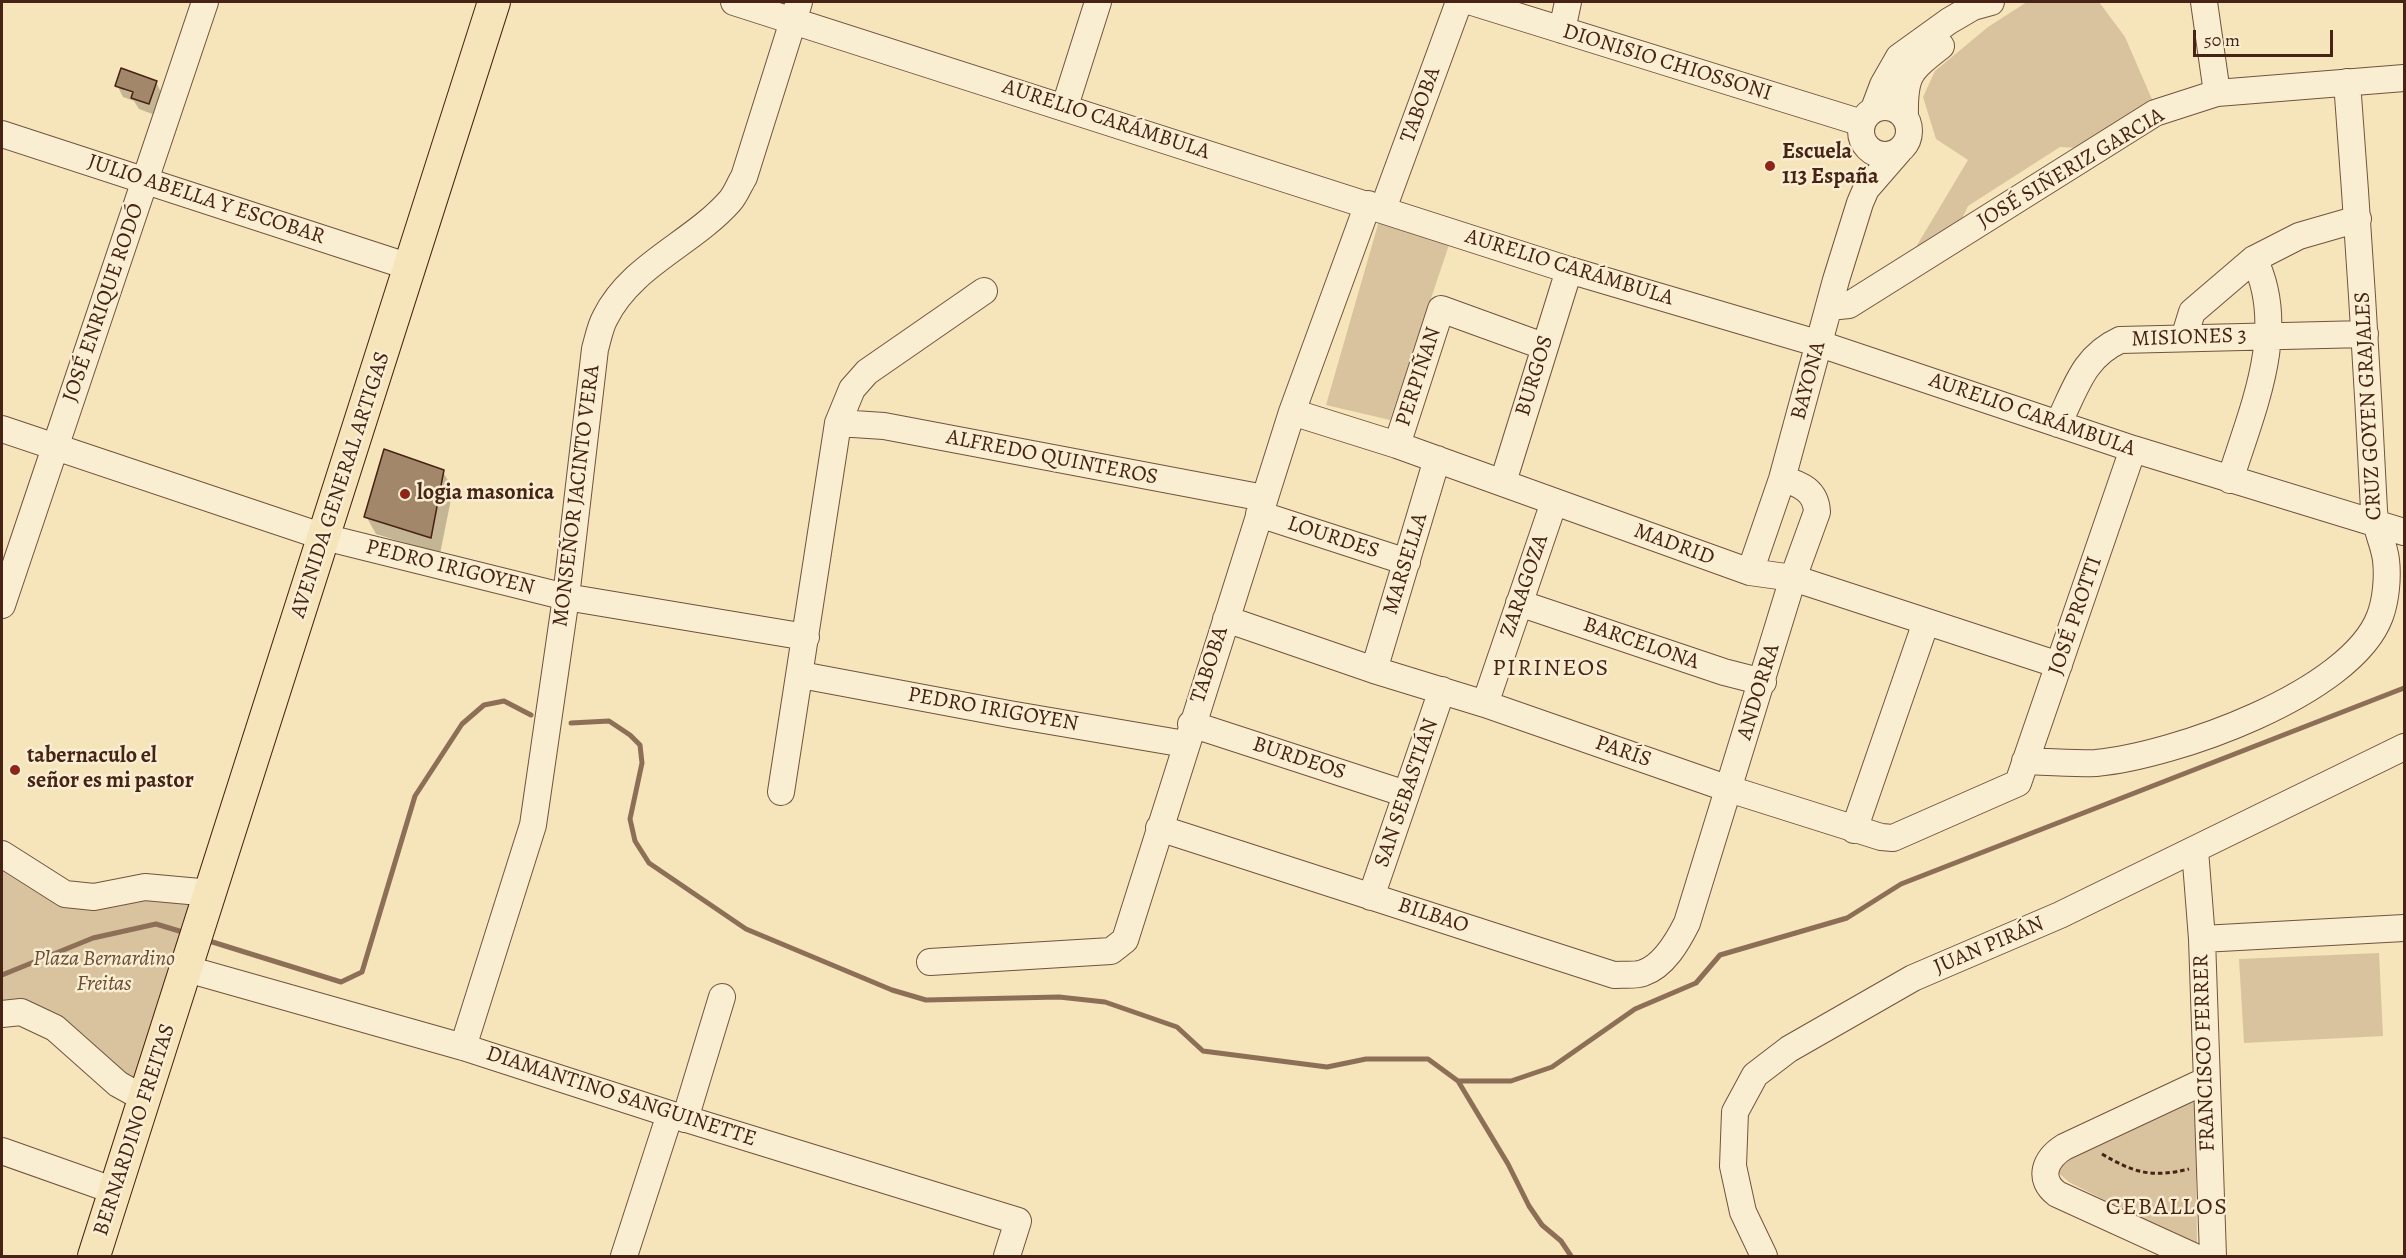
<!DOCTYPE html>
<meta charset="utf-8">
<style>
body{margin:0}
#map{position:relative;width:2406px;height:1258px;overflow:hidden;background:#f6e4ba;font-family:Alegreya,serif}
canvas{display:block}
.frame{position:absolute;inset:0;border:3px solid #462314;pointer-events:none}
.scale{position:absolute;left:2193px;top:30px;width:140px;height:27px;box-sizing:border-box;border:3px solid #462314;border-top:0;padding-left:8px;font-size:18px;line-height:21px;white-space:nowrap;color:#462314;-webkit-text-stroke:4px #f9edd2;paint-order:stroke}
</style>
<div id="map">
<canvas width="2406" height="1258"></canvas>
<div class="frame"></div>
<div class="scale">50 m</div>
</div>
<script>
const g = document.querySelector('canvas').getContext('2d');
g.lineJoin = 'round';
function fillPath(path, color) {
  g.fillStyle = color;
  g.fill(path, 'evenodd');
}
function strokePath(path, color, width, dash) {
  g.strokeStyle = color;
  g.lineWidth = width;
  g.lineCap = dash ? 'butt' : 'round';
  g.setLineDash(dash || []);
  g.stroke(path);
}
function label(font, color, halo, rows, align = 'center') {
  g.font = font + ' Alegreya,serif';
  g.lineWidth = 5;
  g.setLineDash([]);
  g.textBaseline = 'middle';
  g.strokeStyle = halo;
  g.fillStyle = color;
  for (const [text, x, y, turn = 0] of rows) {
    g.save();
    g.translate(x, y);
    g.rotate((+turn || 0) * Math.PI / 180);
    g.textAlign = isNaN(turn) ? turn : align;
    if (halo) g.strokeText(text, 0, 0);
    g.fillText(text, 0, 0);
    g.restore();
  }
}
fillPath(new Path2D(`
 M2027,2H2099L2125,37L2154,104L2079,148L2060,147L1968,206L1959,225L1910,257L1968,160L1936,139L1923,97L1935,71L1988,27Z
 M1379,221L1450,242L1390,420L1326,405Z
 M2,864L63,904L146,898L195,904L140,1084L2,1005Z
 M2379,953L2383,1036L2244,1043L2239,959Z
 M2188,1099L2195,1104L2197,1244L2192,1245L2069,1182L2056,1171L2065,1158Z`), '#d8c39e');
fillPath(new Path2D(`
 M156,82L162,94L155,115L139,109L134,101L123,97L117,85ZM124,87L141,93L139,96L124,90Z
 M443,472L453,489L440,554L376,534L366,516Z`), '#0003');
strokePath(new Path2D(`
 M571,723L609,721L630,735L640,745L642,763L630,819L635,841L649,863L746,929L892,990L926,1000L1059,997L1105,1002L1177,1027L1203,1051L1327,1067L1366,1059H1428L1458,1081H1511L1552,1067L1635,1009L1696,983L1720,955L1847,918L1901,884L2404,688
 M206,940L341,982L362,972L415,796L462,724L484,705L504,701L531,715
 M2,975L93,938L156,924L186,933
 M1458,1081L1508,1164L1529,1206L1542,1225L1561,1241L1571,1256`), '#8c6f56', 5);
const building = new Path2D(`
 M121,68L157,81L149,104L131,98L133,92L115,86Z
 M384,449L444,470L431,538L364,517Z`);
fillPath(building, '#a2876a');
strokePath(building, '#462314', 1.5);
const minor = new Path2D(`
 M734,2L1569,270L1820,344L2133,449L2404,532
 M1472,2L1862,123
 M2204,2L2217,93
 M1562,30L1568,2
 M1065,106L1098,2
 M1861 131a24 24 0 1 1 48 0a24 24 0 1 1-48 0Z
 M1874,109L1883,85L1899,57L1949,21L1973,7L1991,2
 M1905,117C1904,75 1909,71 1941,46
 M2,134L410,267
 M1383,209L1459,2
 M1829,307L1849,305L2155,113L2217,93L2404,78
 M2184,338L2192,312L2254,259L2299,236L2358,219
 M1292,412L1397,445L1750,572L1793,578L2059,665
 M838,423L884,426L1264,498
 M2058,424C2076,388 2083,357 2120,340L2365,334
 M2,429L324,537L566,597L806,637
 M1397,445L1441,309L1543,346
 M2230,480C2252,410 2289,329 2254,259
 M1503,482L1569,270
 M1259,514L1407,562
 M1750,572L1782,479L1836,280L1860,203L1866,189L1899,151
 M1519,603L1724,672L1763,682
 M2,605L205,2
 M1226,619L1374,670L1485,704L1729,789L1881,837L1893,838L2018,783L2133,449
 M1374,670L1437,459
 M801,675L1009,714L1185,744
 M1485,704L1554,502
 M1191,724L1406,794
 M2025,761C2048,762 2073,764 2096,763C2173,756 2351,694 2380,616C2386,600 2388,577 2386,560C2384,543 2375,528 2374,510C2367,367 2358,225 2347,82
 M781,792L838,423L852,389L867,372L984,291
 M1159,828L1614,975C1623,974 1635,976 1643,973C1664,966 1678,941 1687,923L1793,578L1817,512C1816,491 1801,484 1782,479
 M1854,830L1926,622
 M2195,850L2202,939L2213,1256
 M2,854L65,894L94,897L145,887L211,893
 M1371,897L1442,690
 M2202,939L2404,928
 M930,962L1111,951L1125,940L1292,412L1368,204
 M187,969L463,1047L670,1114L1018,1221L1007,1256
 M2,1014L21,1012L55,1028L118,1084L145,1099
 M463,1047L533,825L566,597L595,349C598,339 600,327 605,318C631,265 692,244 730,201C736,194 739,185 744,177L799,2
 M685,1119L722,997
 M2,1151L115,1191
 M624,1256L670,1114
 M1764,1256L1743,1212L1733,1166L1735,1112L1755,1075L1789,1049L1913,978L2060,915L2404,747
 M2193,1256L2057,1194C2037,1179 2045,1159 2064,1147L2205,1081`);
const major = new Path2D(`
 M94,1256L494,2`);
strokePath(minor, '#72533e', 28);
strokePath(major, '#462314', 34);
strokePath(new Path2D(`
 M2102,1154C2134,1173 2152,1178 2189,1169`), '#462314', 3, [4.5, 3]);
strokePath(minor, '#f9edd2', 26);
strokePath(major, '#f6e4ba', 32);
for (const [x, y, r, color] of [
 [1770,166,6,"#8f2418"],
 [405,494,6,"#8f2418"],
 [15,770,6,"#8f2418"]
]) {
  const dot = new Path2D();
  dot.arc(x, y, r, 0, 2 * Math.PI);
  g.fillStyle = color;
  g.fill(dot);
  strokePath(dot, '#f9edd2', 2);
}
label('22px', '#462314', '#f9edd2', [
 ["DIONISIO CHIOSSONI",1667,63,17],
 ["TABOBA",1421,105,-70],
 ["AURELIO CARÁMBULA",1106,120,18],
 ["JOSÉ SIÑERIZ GARCIA",2071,169,-31],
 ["JULIO ABELLA Y ESCOBAR",206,200,18],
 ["AURELIO CARÁMBULA",1569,268,17],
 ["JOSÉ ENRIQUE RODÓ",104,303,-71],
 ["MISIONES 3",2189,338,-2],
 ["BURGOS",1535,376,-73],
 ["PERPIÑAN",1419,377,-72],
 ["BAYONA",1809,381,-75],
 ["CRUZ GOYEN GRAJALES",2369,406,-93],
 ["AURELIO CARÁMBULA",2032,415,19],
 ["ALFREDO QUINTEROS",1052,458,11],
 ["AVENIDA GENERAL ARTIGAS",341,485,-72],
 ["MONSEÑOR JACINTO VERA",577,496,-83],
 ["LOURDES",1333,538,18],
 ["MADRID",1674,545,20],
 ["MARSELLA",1406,564,-73],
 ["PEDRO IRIGOYEN",450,568,14],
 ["ZARAGOZA",1525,586,-71],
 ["JOSÉ PROTTI",2076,616,-71],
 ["BARCELONA",1641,644,19],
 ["TABOBA",1210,665,-72],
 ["ANDORRA",1759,692,-73],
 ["PEDRO IRIGOYEN",993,710,10],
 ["PARÍS",1623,752,19],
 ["BURDEOS",1299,759,18],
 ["SAN SEBASTIÁN",1407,793,-71],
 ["BILBAO",1433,916,18],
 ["JUAN PIRÁN",1989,946,-23],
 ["FRANCISCO FERRER",2205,1053,-92],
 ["DIAMANTINO SANGUINETTE",621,1097,18],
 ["BERNARDINO FREITAS",135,1130,-72]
]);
label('bold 22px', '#462314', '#f9edd2', [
 ["Escuela",1782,153],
 ["113 España",1782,178],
 ["logia masonica",417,494],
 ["tabernaculo el",27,757],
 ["señor es mi pastor",27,782]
], 'left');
label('italic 22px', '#6a4b36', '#f9edd2', [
 ["Plaza Bernardino",104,960],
 ["Freitas",104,985]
]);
g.letterSpacing = '1.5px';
label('24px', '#462314', '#f9edd2', [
 ["PIRINEOS",1551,669],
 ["CEBALLOS",2167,1208]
]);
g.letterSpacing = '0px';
</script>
